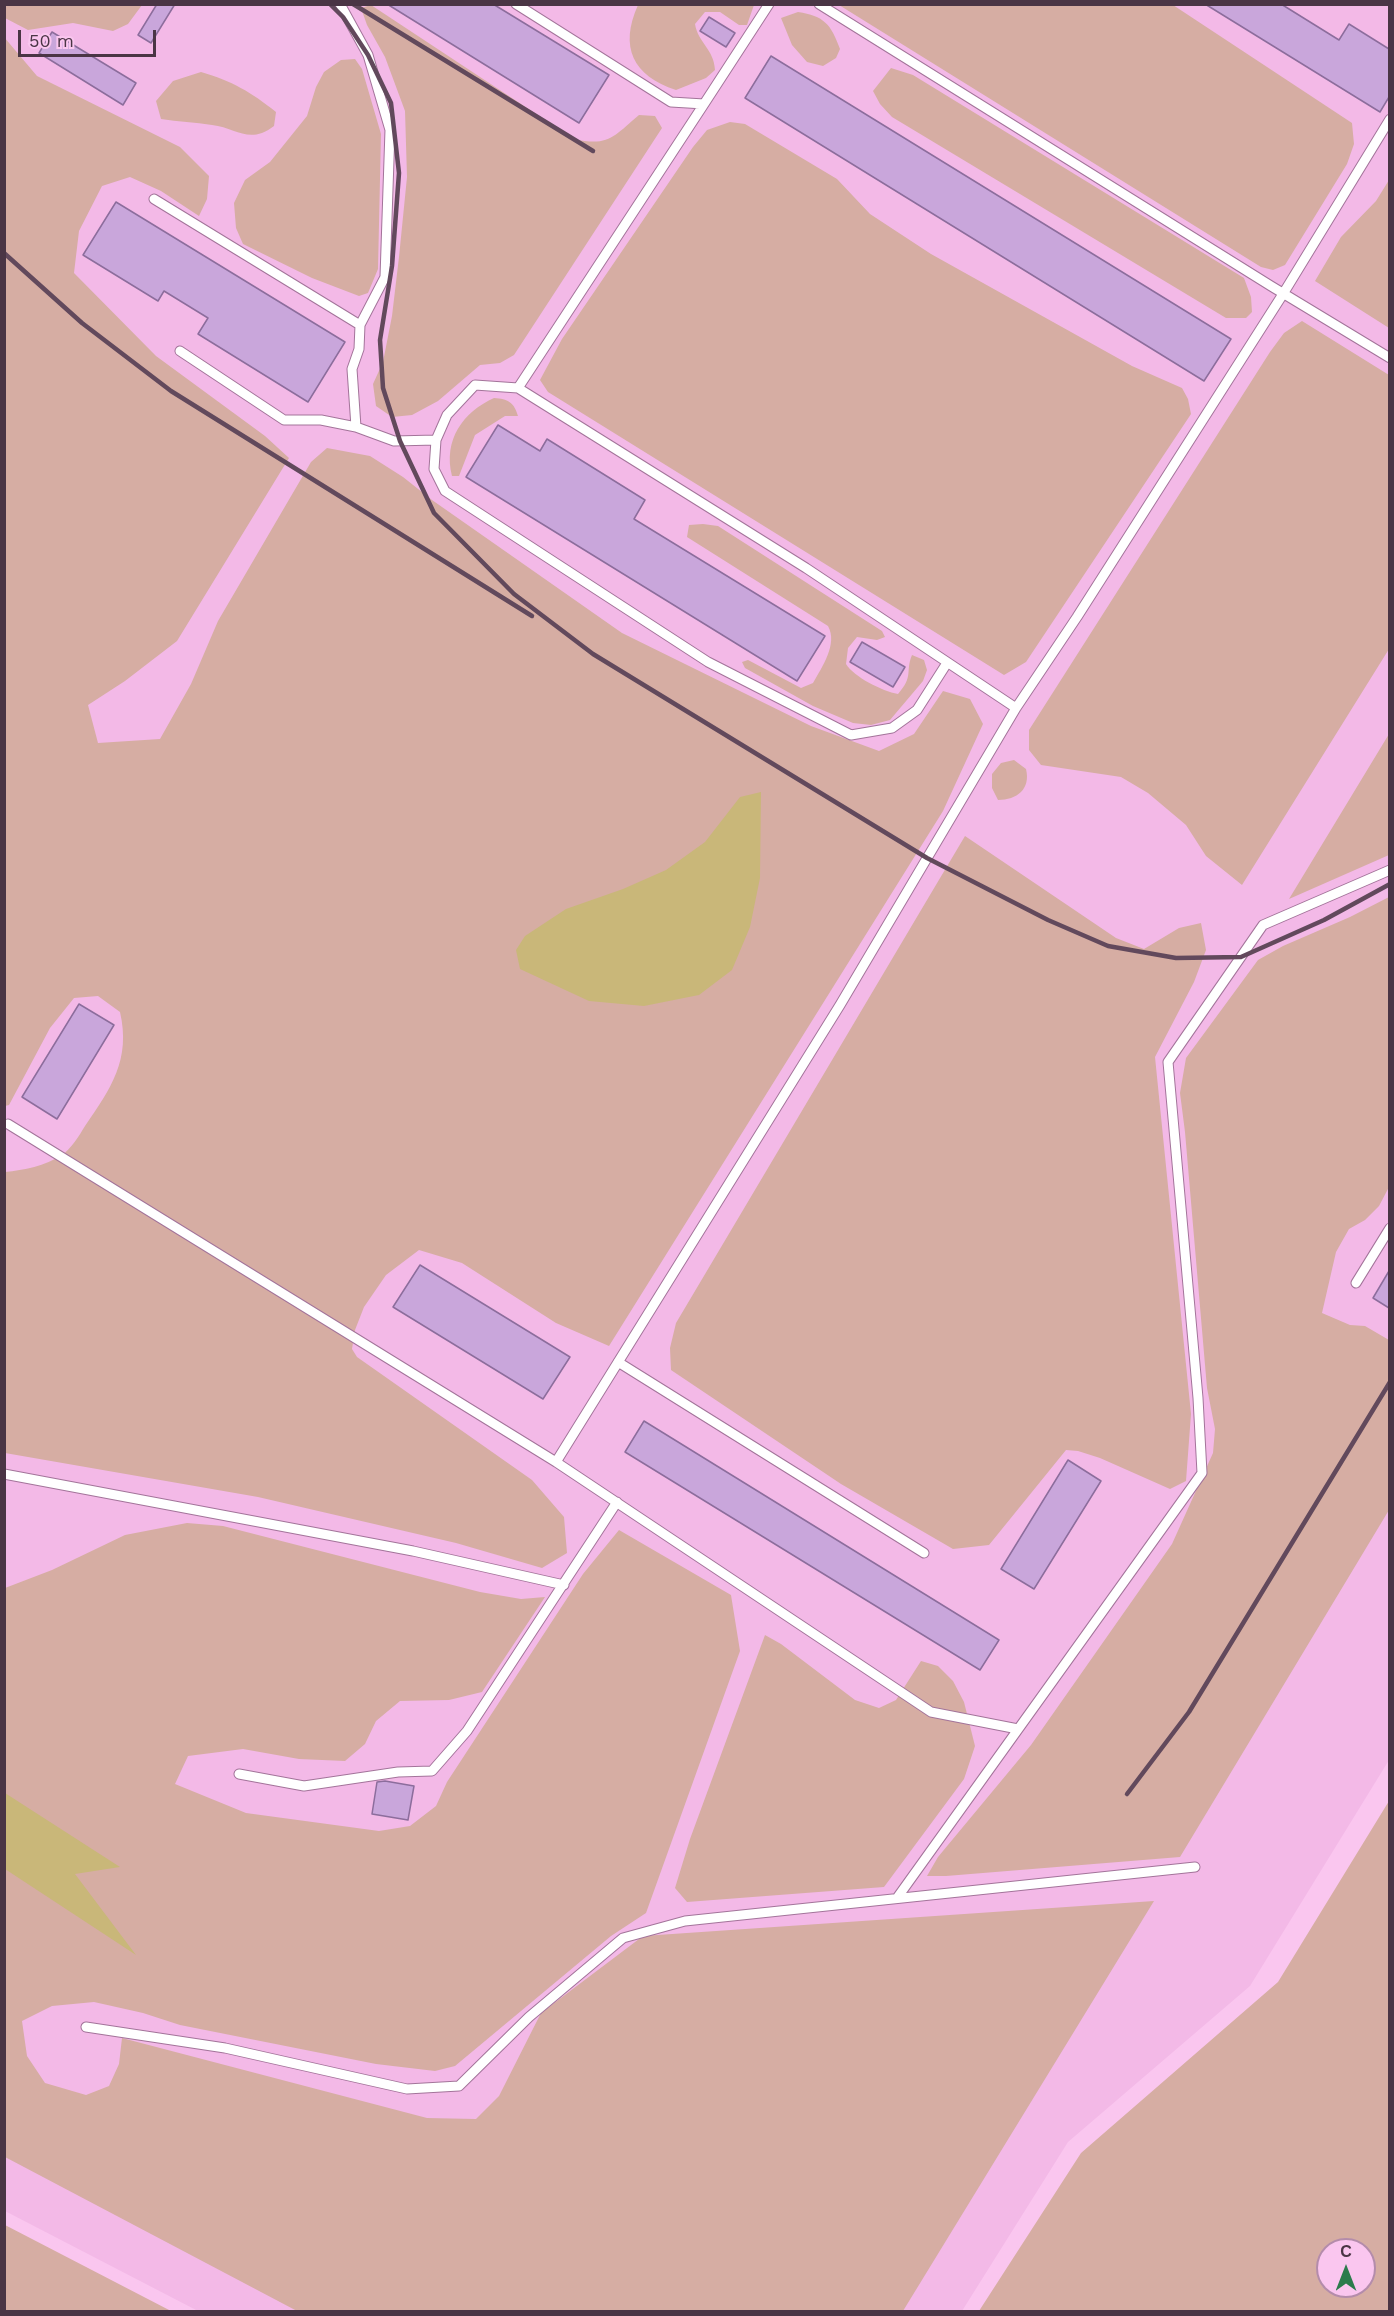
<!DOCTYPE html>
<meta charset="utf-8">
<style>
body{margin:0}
#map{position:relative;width:1394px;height:2316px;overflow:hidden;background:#fac6ef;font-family:"Work Sans",sans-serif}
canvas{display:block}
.frame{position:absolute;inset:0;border:6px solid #4a3545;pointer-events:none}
.north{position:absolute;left:1316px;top:2238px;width:60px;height:60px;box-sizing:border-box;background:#fac6ef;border:2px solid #b48cab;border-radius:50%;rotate:0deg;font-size:16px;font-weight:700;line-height:24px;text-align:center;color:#4a3545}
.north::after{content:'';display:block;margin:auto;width:21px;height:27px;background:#2c7b4c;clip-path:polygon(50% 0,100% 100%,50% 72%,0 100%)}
.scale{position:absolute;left:18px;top:30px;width:138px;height:27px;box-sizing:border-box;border:3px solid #4a3545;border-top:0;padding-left:8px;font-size:18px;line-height:21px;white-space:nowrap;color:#4a3545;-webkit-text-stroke:4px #fac6ef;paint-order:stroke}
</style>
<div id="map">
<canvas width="1394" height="2316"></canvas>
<div class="frame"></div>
<div class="north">С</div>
<div class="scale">50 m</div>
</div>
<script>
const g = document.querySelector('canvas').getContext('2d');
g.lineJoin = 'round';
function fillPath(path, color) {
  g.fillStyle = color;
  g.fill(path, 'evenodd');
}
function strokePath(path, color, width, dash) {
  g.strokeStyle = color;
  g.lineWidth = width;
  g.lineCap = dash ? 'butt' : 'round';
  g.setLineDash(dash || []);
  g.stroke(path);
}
fillPath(new Path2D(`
 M4,5H1389V1760L1250,1986L1068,2142L962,2311H198L5,2211Z`), '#f3b9e7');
fillPath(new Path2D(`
 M4,5L5,4L142,5L128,24L113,31L73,23L28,30L5,18Z
 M371,5L574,139C609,147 614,136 639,115L655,116L662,128L514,355L500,363L480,365L438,401L412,415L392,417L376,406L373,384L383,362L392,316L399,257L407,177L405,111L385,57L367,25L361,8Z
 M638,5V4L754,5L747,25H739L720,12H705L695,24C698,43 714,49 715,70L706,78L676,90C633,76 619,47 638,5Z
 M839,5H1173L1352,123L1354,144L1347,164L1285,265L1273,270L1261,267Z
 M798,12C824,16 831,24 840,49L836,58L823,66L807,62L792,45L781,18Z
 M4,37L37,76L180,147L209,176L207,199L199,216L161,191L130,177L102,186L79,231L74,273L156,356L265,436L289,458L177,641L125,681L88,705L98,743L160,739L191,684L218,621L311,462L327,448L370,456L403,477L432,500L622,633L811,726L879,751L914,734L943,691L970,699L983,724L943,811L609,1346L556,1323L462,1263L419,1250L386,1275L364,1307L355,1330L352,1349L357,1357L532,1480L564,1517L567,1553L542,1568L456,1543L258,1497L5,1453V1172C24,1170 45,1166 62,1155C71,1149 79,1136 85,1126C111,1088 131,1060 120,1012L98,996L74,998L50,1028L9,1105L5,1106Z
 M355,59L362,69L381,134L378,269L368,293L359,296L312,278L243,244L236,228L234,203L245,180L270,162L307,116L316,87L324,72L341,60Z
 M891,68L913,75L1244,278L1251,297L1252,312L1246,318H1226L892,117L880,104L873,91Z
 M201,72C232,81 251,92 276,112L274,126C249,145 237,128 212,125C195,122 178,122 161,119L156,101L173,81Z
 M730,122L745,124L837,179L870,214L931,254L1132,366L1182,388L1188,399L1191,414L1026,662L1004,675L548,392L540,380L562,339L693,147L707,130Z
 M1389,180V328L1315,281L1341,237L1376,201Z
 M1302,321L1389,375V649L1242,885L1206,856L1186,825L1148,793L1121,777L1041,765L1029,750V730L1270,352L1284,333Z
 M494,398C508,399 514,402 518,416H505L475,435L459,476H452C443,440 463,412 494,398Z
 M703,524L718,526L882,631L885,637L877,640L857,637L848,648L846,664C854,677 882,691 898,694C914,676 905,672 912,655L924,660L927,670L923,681L890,720L871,725L853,723L813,706L745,668L742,662L748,660L801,688L813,683C822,667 838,644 828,626L687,537L689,525Z
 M1389,734V855L1289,899Z
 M1014,760L1026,769C1031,789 1017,800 998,800L992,788V774L1001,763Z
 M965,836L1116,938L1144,949L1179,928L1201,923L1206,950L1194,982L1155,1057L1191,1414L1186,1481L1170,1489L1100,1458L1078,1451L1066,1450L989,1545L953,1549L841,1484L671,1370L670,1348L676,1323Z
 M1389,897V1187L1379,1206L1365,1220L1349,1229L1336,1252L1322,1313L1350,1325L1365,1326L1389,1340V1510L1180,1857L946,1876H927L938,1857L1031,1745L1172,1544L1213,1453L1215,1429L1207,1388L1185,1132L1180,1093L1186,1058L1258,960L1283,946L1350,917Z
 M187,1523L223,1526L480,1592L521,1599L545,1597L482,1692L449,1700L400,1701L376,1721L365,1744L345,1761L299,1759L243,1749L188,1756L175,1784L246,1813L379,1831L410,1826L436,1806L447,1782L583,1574L619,1530L731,1595L740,1651L646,1913L611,1936L455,2066L435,2071L376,2064L180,2025L143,2013L94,2002L52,2006L22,2021L27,2056L45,2083L86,2095L109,2086L119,2064L122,2038L427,2118L476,2119L499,2096L541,2013L643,1936L1154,1901L903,2311H297L5,2157V1588L52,1570L125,1535Z
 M765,1635L781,1644L855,1700L879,1708L896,1700L921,1661L938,1666L953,1681L964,1702L975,1746L964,1779L884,1887L687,1902L675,1888L690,1839Z
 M1389,1801V2311H979L1081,2153L1278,1982ZM1328,2250H1364V2286H1328Z
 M4,2225H5L171,2311H5Z`), '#d6ada3');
fillPath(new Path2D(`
 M761,792L760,878L750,927L732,970L699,995L644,1006L589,1001L520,969L516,950L525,936L566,909L623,889L666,870L705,842L740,797Z
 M5,1793L120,1867L75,1874L136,1955L5,1869Z`), '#c9b779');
const building = new Path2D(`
 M157,4H175L151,43L138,35Z
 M387,4H493L609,75L579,123Z
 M1205,4H1281L1339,40L1349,24L1389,49V97L1380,112Z
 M709,17L735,33L726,47L700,31Z
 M52,32L136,83L123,105L39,53Z
 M771,56L1231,339L1204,381L745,98Z
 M116,202L345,342L308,402L198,334L208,318L164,291L158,301L83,255Z
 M498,425L540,451L547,439L645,500L634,519L825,636L797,681L466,477Z
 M862,642L905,667L893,687L850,662Z
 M79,1004L114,1025L57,1119L22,1097Z
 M420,1265L570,1357L543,1399L393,1307Z
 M1389,1271V1308L1373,1298Z
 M644,1421L999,1640L980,1670L625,1452Z
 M1068,1460L1101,1481L1034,1589L1001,1569Z
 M385,1781L414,1786L408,1820L372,1814L377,1782Z`);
fillPath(building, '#c9a6db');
strokePath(building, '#8c6d9c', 1.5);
const lane = new Path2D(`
 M340,4L368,55L390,130L385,277L360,325
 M516,4L671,102L704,104L769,4
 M819,4L1271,286L1390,358
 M154,199L360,325L359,349L352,369L356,427
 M180,351L284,420H321L356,427L394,441L436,440
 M518,388L704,104
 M947,663L917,710L892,728L851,735L708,662L445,491L434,469L436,440L447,415L475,385L518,388L806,568L1016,708
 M8,1124L556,1462L931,1712L1018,1729
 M1356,1283L1390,1228
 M618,1362L924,1553
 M556,1462L840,1005L1016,708L1077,617L1283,294L1390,119
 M4,1474L413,1551L564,1585
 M239,1774L304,1786L398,1772L432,1771L467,1731L617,1502
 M897,1898L1202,1473L1198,1398L1168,1062L1263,925L1390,870
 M86,2027L225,2048L407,2089L459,2086L529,2017L623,1938L685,1921L1195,1867`);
strokePath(lane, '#a3749a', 11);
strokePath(lane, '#fff', 9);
strokePath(new Path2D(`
 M330,4L343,17L368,55L391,103L399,173L392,266L380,340L383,388L400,441L434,513L514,594L593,654L927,858L1048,920L1108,946L1176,958L1241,957L1324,920L1390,884
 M353,4L593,151
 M4,253L82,323L171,391L532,616
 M1127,1794L1189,1712L1390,1382`), '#62495c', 4.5);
</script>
